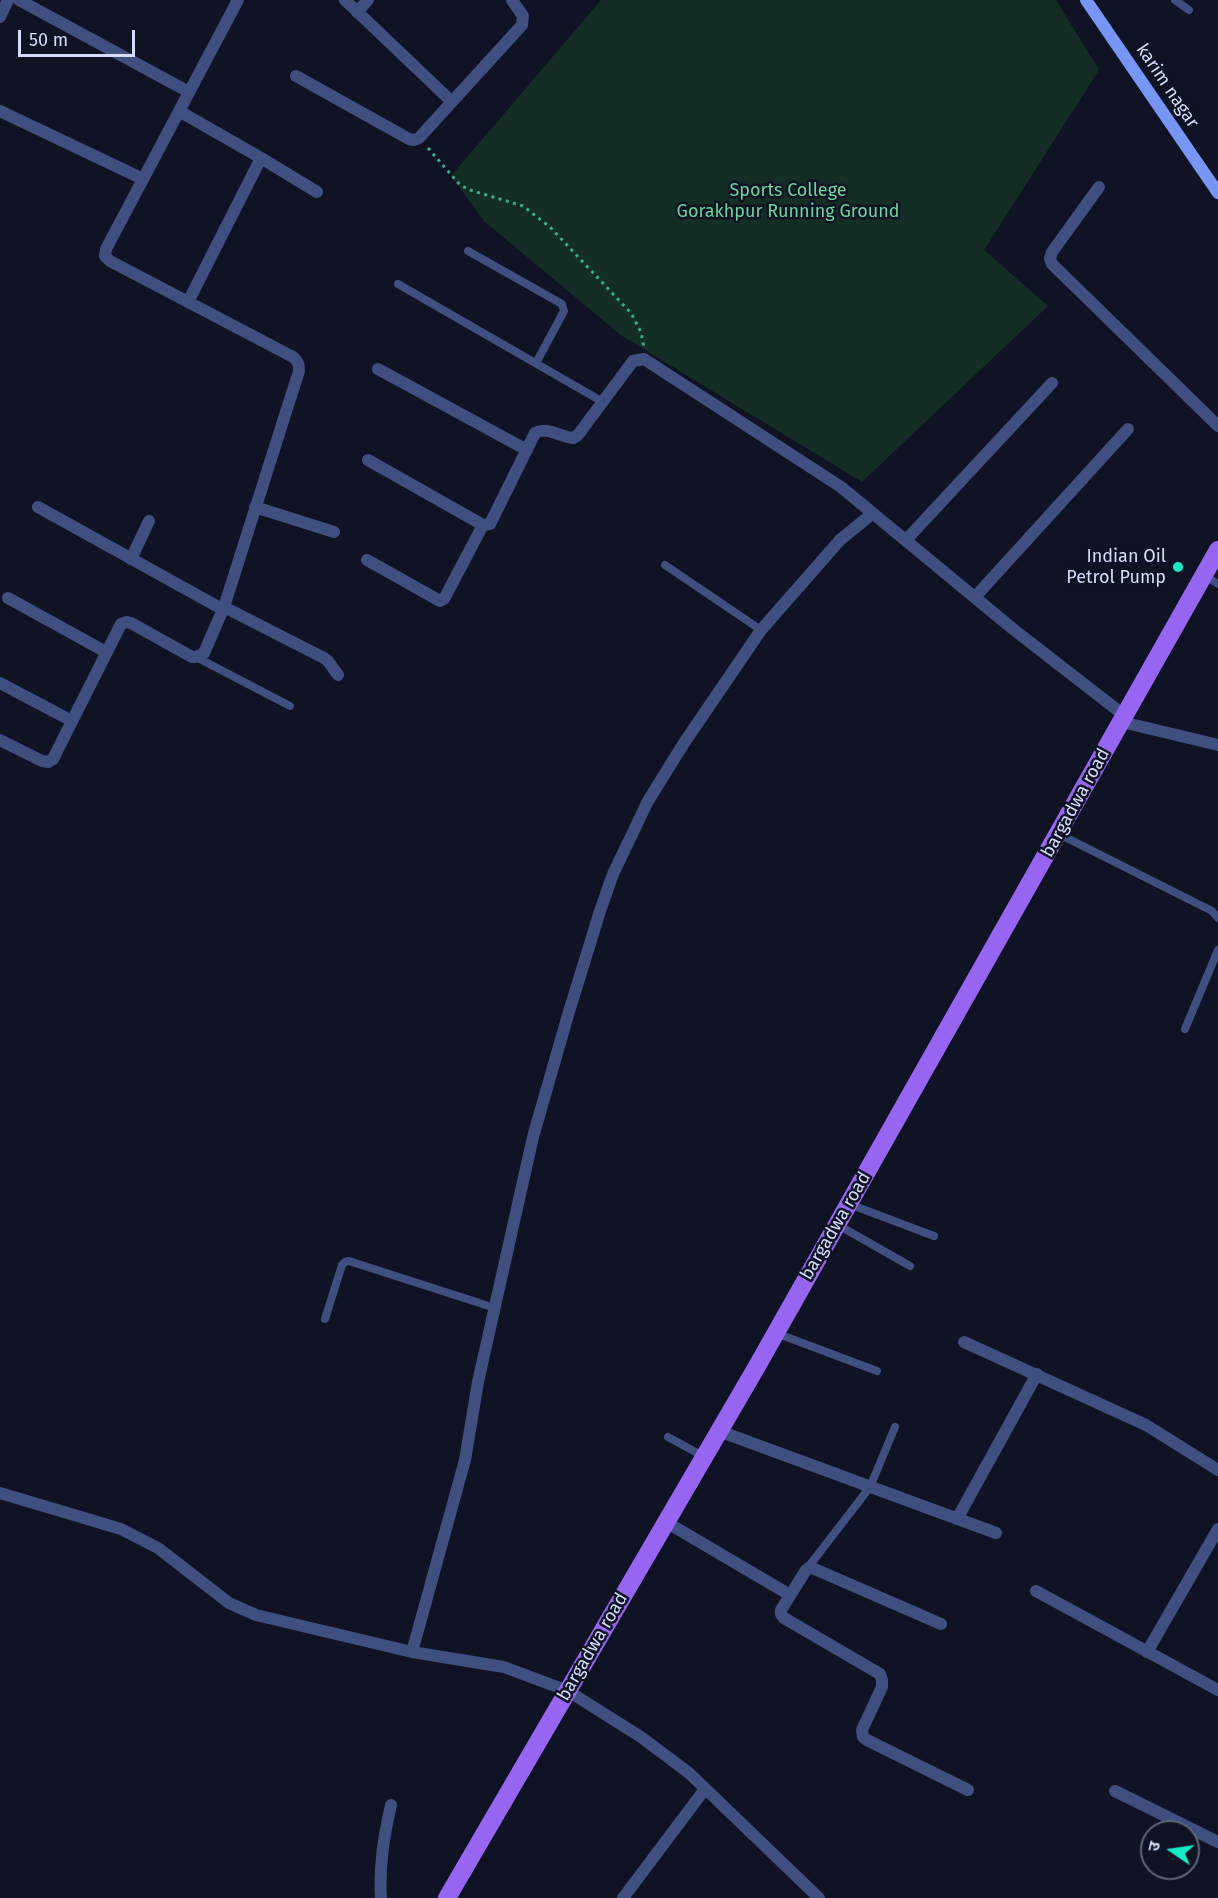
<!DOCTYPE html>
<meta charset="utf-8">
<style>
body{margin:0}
#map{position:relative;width:1218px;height:1898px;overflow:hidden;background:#101324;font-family:"Fira Sans","Noto Sans Devanagari",sans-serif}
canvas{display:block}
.north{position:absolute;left:1140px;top:1820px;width:60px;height:60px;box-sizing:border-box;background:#101324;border:2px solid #5f647a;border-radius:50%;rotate:283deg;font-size:16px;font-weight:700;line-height:24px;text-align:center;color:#d6ddfc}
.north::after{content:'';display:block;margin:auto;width:21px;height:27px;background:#12ecc3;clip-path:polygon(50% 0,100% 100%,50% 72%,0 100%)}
.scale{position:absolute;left:18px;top:30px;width:117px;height:27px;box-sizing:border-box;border:3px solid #d6ddfc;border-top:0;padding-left:8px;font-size:18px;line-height:21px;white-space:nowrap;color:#d6ddfc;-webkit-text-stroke:4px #101324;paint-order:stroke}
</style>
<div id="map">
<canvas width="1218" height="1898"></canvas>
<div class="north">उ</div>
<div class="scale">50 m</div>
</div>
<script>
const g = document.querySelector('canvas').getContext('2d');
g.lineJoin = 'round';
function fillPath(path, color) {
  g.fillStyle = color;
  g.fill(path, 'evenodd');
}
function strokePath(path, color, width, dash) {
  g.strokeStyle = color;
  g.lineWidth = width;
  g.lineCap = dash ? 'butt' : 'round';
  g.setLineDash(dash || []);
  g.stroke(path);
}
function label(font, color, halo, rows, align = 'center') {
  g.font = font + ' "Fira Sans",sans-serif';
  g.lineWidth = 5;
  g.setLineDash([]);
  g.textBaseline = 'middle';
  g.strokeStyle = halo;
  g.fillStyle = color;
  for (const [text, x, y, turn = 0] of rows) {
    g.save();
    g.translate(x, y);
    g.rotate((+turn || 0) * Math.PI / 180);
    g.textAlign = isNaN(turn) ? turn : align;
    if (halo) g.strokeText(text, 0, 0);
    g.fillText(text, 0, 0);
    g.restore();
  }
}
fillPath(new Path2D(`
 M601,0H1056L1099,70L984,250L1048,306L862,482L622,336L484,221L451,176Z`), '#142d25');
strokePath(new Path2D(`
 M428,148L460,185L470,190L523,206L550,227L631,313L641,332L644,348`), '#39ad85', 3, [3, 4.5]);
strokePath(new Path2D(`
 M1175,0L1189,10
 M468,251L562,304L564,311L536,363
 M398,284L603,402
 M665,565L761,630
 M1204,575L1218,584
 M196,657L290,706
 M1059,834L1212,911L1218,918
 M1185,1029L1218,950
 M849,1204L934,1236
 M838,1225L910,1266
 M325,1319L342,1265L345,1262L349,1261L495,1308
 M776,1333L877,1371
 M668,1437L703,1456
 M806,1570L870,1487L895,1427`), '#3f4f7f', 8);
strokePath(new Path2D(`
 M19,0L189,92
 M345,0L451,101
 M357,12L368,0
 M0,17L8,0
 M296,76L409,139L414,140L419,138L522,25L523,16L512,0
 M0,111L143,179
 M179,111L261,158L317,192
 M1099,187L1052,252L1050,259L1052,264L1218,426
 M188,302L261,158
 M378,369L527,450
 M368,460L483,525L490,524L535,433C547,426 560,437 573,438L578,435L633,361L644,359L841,487L1013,629L1125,716
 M38,507L222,609
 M255,507L334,532
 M906,540L1052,383
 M131,559L149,521
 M367,560L440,601L444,599L483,525
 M975,597L1128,429
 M8,598L106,652
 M224,607L324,658L328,661L338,675
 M0,683L72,721
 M1122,722L1218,745
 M0,740L42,761L48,762L53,759L121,624L127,622L131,623L192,657H196L204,653L224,607L299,371C299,364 298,361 293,357L110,261L105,256L106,249L238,0
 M964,1342L1146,1425L1218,1470
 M719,1431L996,1533
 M0,1493L121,1529L158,1548L229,1603L256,1615L412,1652L504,1667L568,1691L641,1737L689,1773L819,1898
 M957,1519L1037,1374
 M666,1522L790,1595
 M1036,1591L1218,1690
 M941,1624L810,1567L806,1570L781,1610V1614L784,1618L880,1674L882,1680V1687L862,1730L863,1737L867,1740L968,1790
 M412,1652L465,1460L478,1382L533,1137L568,1015L600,911L613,874L648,801L684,743L761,630L840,540L873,513
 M1147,1652L1218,1529
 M1115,1791L1218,1842
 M381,1898C379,1865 384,1836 391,1805
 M623,1898L705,1789`), '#3f4f7f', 12);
strokePath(new Path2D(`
 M1086,0L1218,193`), '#7596f4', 12);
strokePath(new Path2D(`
 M447,1898L756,1368L1218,550`), '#9666f3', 18);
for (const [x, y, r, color] of [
 [1178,567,6,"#12ecc3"]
]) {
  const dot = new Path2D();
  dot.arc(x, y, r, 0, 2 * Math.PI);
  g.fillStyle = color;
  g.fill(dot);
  strokePath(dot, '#101324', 2);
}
label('18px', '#d6ddfc', '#101324', [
 ["karim nagar",1167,86,56],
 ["bargadwa road",1076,803,-61],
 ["bargadwa road",836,1226,-60],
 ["bargadwa road",593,1647,-60]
]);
label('18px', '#68d79b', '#101324', [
 ["Sports College",788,191],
 ["Gorakhpur Running Ground",788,212]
]);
label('18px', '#d6ddfc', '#101324', [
 ["Indian Oil",1166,557],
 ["Petrol Pump",1166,578]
], 'right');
</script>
